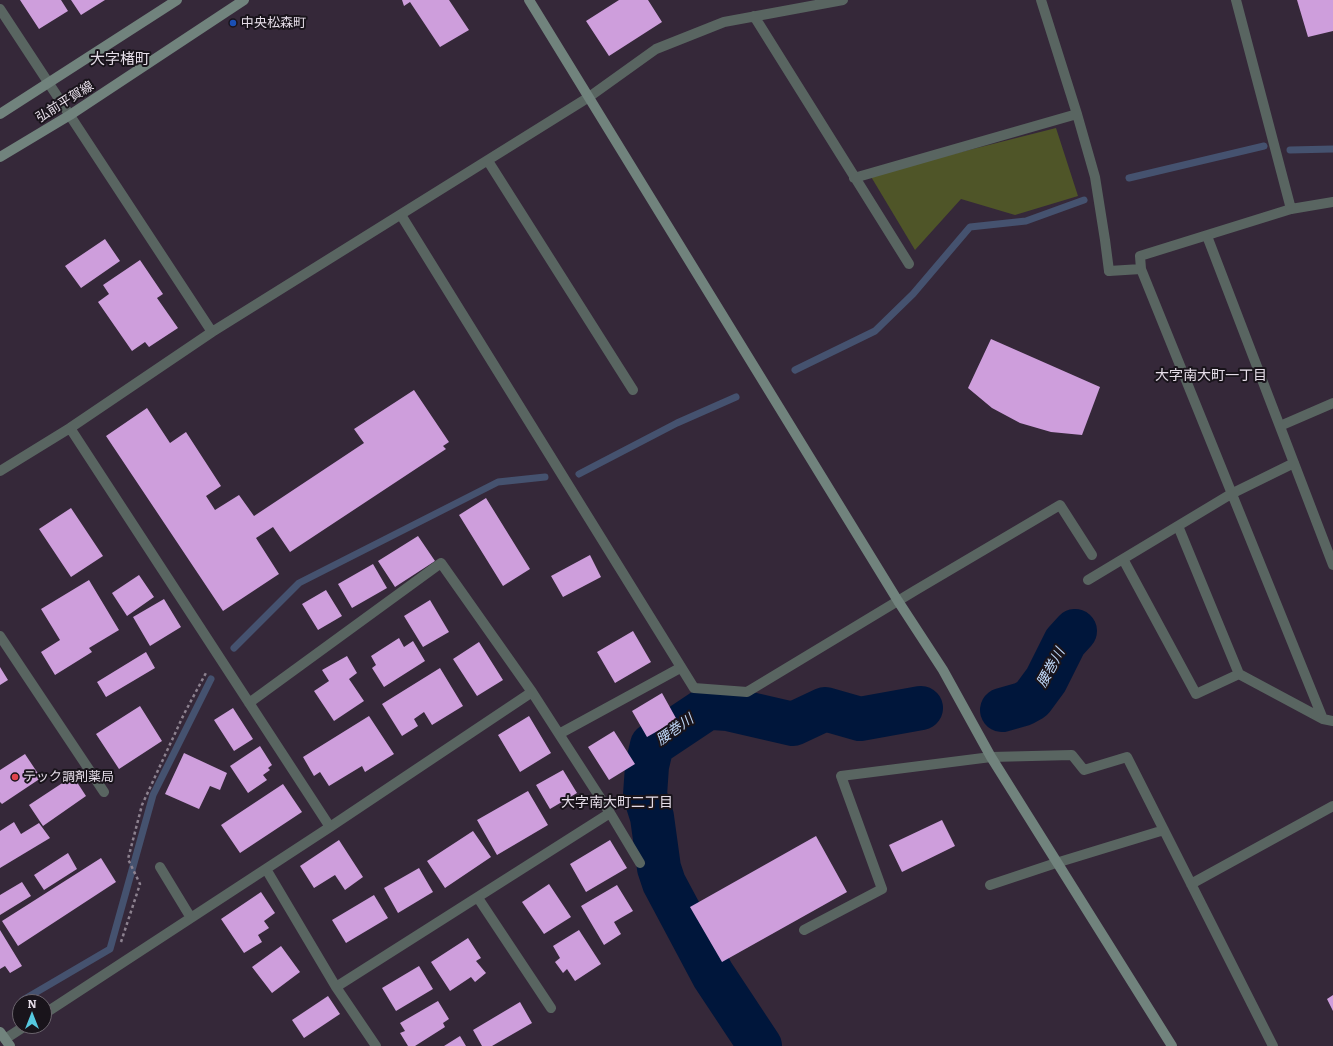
<!DOCTYPE html>
<meta charset="utf-8">
<style>
body{margin:0}
#map{position:relative;width:1333px;height:1046px;overflow:hidden;background:#352839;font-family:Literata,serif}
canvas{display:block}
.north{position:absolute;left:12px;top:994px;width:40px;height:40px;box-sizing:border-box;background:#19141b;border:1px solid #6b646d;border-radius:50%;rotate:0deg;font-size:11px;font-weight:700;line-height:16px;text-align:center;color:#e5dde8}
.north::after{content:'';display:block;margin:auto;width:14px;height:18px;background:#56c9e0;clip-path:polygon(50% 0,100% 100%,50% 72%,0 100%)}
</style>
<div id="map">
<canvas width="1333" height="1046"></canvas>
<div class="north">N</div>
</div>
<script>
const g = document.querySelector('canvas').getContext('2d');
g.lineJoin = 'round';
function fillPath(path, color) {
  g.fillStyle = color;
  g.fill(path, 'evenodd');
}
function strokePath(path, color, width, dash) {
  g.strokeStyle = color;
  g.lineWidth = width;
  g.lineCap = dash ? 'butt' : 'round';
  g.setLineDash(dash || []);
  g.stroke(path);
}
function label(font, color, halo, rows, align = 'center') {
  g.font = font + ' Literata,"Noto Sans JP",serif';
  g.lineWidth = 4;
  g.setLineDash([]);
  g.textBaseline = 'middle';
  g.strokeStyle = halo;
  g.fillStyle = color;
  for (const [text, x, y, turn = 0] of rows) {
    g.save();
    g.translate(x, y);
    g.rotate((+turn || 0) * Math.PI / 180);
    g.textAlign = isNaN(turn) ? turn : align;
    if (halo) g.strokeText(text, 0, 0);
    g.fillText(text, 0, 0);
    g.restore();
  }
}
fillPath(new Path2D(`
 M1056,128L1078,196L1015,215L961,199L915,250L870,175Z`), '#4f5528');
strokePath(new Path2D(`
 M1290,150L1333,149
 M1129,178L1264,146
 M795,370L875,331L913,294L970,227L1026,221L1084,200
 M579,474L677,423L736,397
 M234,648L299,583L498,482L545,477
 M23,1000L110,949L153,795L211,679`), '#45526f', 7);
strokePath(new Path2D(`
 M1002,710L1023,704L1032,699L1046,680L1065,642L1075,631
 M760,1046L713,975L664,883L659,868L652,817L645,795L647,766L652,745L706,709L713,708L728,709L793,724L825,709L860,719L921,708`), '#00163b', 44);
fillPath(new Path2D(`
 M20,0H61L68,11L39,29Z
 M71,0H105L81,15Z
 M402,0H449L469,30L440,47L410,2L404,6Z
 M619,0H648L662,22L609,56L586,21Z
 M1297,0H1333V31L1308,37Z
 M105,239L120,261L81,288L65,266Z
 M140,260L163,294L157,298L178,328L149,347L145,342L132,351L98,302L109,294L103,285Z
 M991,339L1100,387L1082,435L1051,432L1020,423L992,408L968,388Z
 M414,390L449,442L443,446L446,449L290,552L273,527L256,538L279,574L223,611L106,436L147,408L170,443L186,432L221,486L206,496L215,510L239,495L254,516L364,443L354,429Z
 M486,498L530,569L503,586L459,515Z
 M71,508L103,556L71,577L39,529Z
 M418,536L435,561L395,587L378,561Z
 M590,555L601,577L563,597L551,576Z
 M373,564L387,588L352,608L338,584Z
 M139,575L154,597L127,616L112,593Z
 M89,580L119,630L89,648L92,652L55,675L41,652L60,640L41,609Z
 M326,590L342,616L318,630L302,604Z
 M164,599L181,627L150,646L133,617Z
 M430,600L449,632L423,647L404,616Z
 M633,631L651,662L615,683L597,652Z
 M399,638L404,647L413,641L425,661L384,687L372,668L376,665L371,656Z
 M479,642L503,680L477,696L453,659Z
 M146,652L155,668L106,697L97,682Z
 M347,656L357,673L349,679L364,701L334,721L314,691L329,681L322,670Z
 M0,667L8,680L0,685Z
 M440,668L463,706L432,725L424,712L414,719L418,726L402,736L382,704Z
 M662,693L677,720L647,737L632,711Z
 M140,706L162,741L119,769L96,734Z
 M233,708L253,739L234,751L214,720Z
 M369,716L394,754L365,772L362,766L329,786L320,772L314,776L303,757Z
 M529,716L551,753L520,772L498,735Z
 M614,731L635,764L609,780L588,747Z
 M260,746L272,765L268,768L270,770L263,775L267,780L248,793L230,766Z
 M184,753L227,773L220,790L210,786L199,809L165,794Z
 M25,754L41,778L2,804L0,802V770Z
 M563,770L577,793L550,809L536,785Z
 M73,776L86,796L43,826L29,805Z
 M283,784L302,812L240,853L221,825Z
 M528,791L548,825L497,855L477,820Z
 M942,820L955,846L902,872L889,845Z
 M14,822L21,834L39,823L50,838L0,868V831Z
 M473,831L491,857L445,888L427,861Z
 M816,836L847,892L722,962L690,907Z
 M339,840L363,877L345,890L335,875L314,888L300,866Z
 M610,840L627,868L586,892L570,864Z
 M68,853L77,869L44,890L34,875Z
 M101,858L116,882L18,946L2,921Z
 M419,868L433,892L398,913L384,888Z
 M22,882L31,896L0,915V895Z
 M549,884L571,917L544,934L522,902Z
 M617,885L633,911L614,922L621,934L604,945L581,906Z
 M261,892L275,913L264,921L269,928L258,935L262,942L244,953L221,919Z
 M374,895L388,918L346,943L332,920Z
 M0,930L22,966L10,973L5,966L0,969Z
 M579,930L601,964L575,981L567,969L563,973L555,962L560,958L553,946Z
 M468,938L481,958L476,961L486,973L475,982L471,977L450,991L431,962Z
 M281,946L300,972L272,993L252,967Z
 M419,966L433,989L396,1011L382,988Z
 M1333,995V1011L1327,999Z
 M328,996L340,1014L304,1038L292,1020Z
 M438,1001L449,1019L443,1023L445,1027L415,1046H408L400,1033L405,1031L400,1023Z
 M520,1002L532,1023L492,1046H482L473,1030Z
 M460,1036L466,1046H444Z`), '#ce9edc');
strokePath(new Path2D(`
 M121,942L140,884L128,859L142,805L184,714L207,671`), '#8d8290', 2.5, [3, 3]);
strokePath(new Path2D(`
 M1291,209L1140,256L1141,269L1323,719L1333,721
 M1207,236L1333,565
 M1109,271L1141,269
 M1280,426L1333,403
 M1123,559L1196,694L1239,674L1178,526
 M1088,580L1231,494L1294,463
 M1239,674L1323,719`), '#596561', 10);
strokePath(new Path2D(`
 M1041,0L1077,114L1095,177L1105,240L1109,271
 M1236,0L1291,209L1333,202
 M0,9L212,332
 M754,16L909,264
 M488,161L633,390
 M854,178L1077,114
 M401,215L694,688L747,692L916,590L1060,505L1092,555
 M70,428L330,827
 M0,471L70,428L212,332L589,97L656,49L724,22L843,0
 M0,636L104,792
 M249,703L441,563L532,692
 M559,734L610,813L640,863
 M160,867L191,918
 M266,869L336,987L376,1046
 M1191,884L1333,806
 M990,885L1056,863L1164,830
 M478,898L551,1008
 M804,930L882,889L841,776L991,757L1072,755L1084,770L1127,757L1273,1046
 M336,987L610,813
 M44,1014L330,827L532,692L559,734L680,668
 M5,1039L25,1026`), '#596561', 10);
strokePath(new Path2D(`
 M529,0L898,601L943,670L991,757L1172,1046
 M0,114L177,0
 M0,157L70,115L244,0
 M0,1032L10,1046`), '#71837d', 10);
for (const [x, y, r, color] of [
 [233,23,4,"#1a4fb4"],
 [15,777,4,"#e0444e"]
]) {
  const dot = new Path2D();
  dot.arc(x, y, r, 0, 2 * Math.PI);
  g.fillStyle = color;
  g.fill(dot);
  strokePath(dot, '#19141b', 1.5);
}
label('13px', '#e5dde8', '#19141b', [
 ["中央松森町",241,23],
 ["テック調剤薬局",23,777]
], 'left');
label('13px', '#e5dde8', '#19141b', [
 ["弘前平賀線",65,102,-32]
]);
label('14px', '#e5dde8', '#19141b', [
 ["大字南大町一丁目",1211,376],
 ["大字南大町二丁目",617,803]
]);
label('italic 14px', '#bed6f6', '#19141b', [
 ["腰巻川",1051,668,-61],
 ["腰巻川",675,730,-35]
]);
label('15px', '#e5dde8', '#19141b', [
 ["大字楮町",120,60]
]);
</script>
